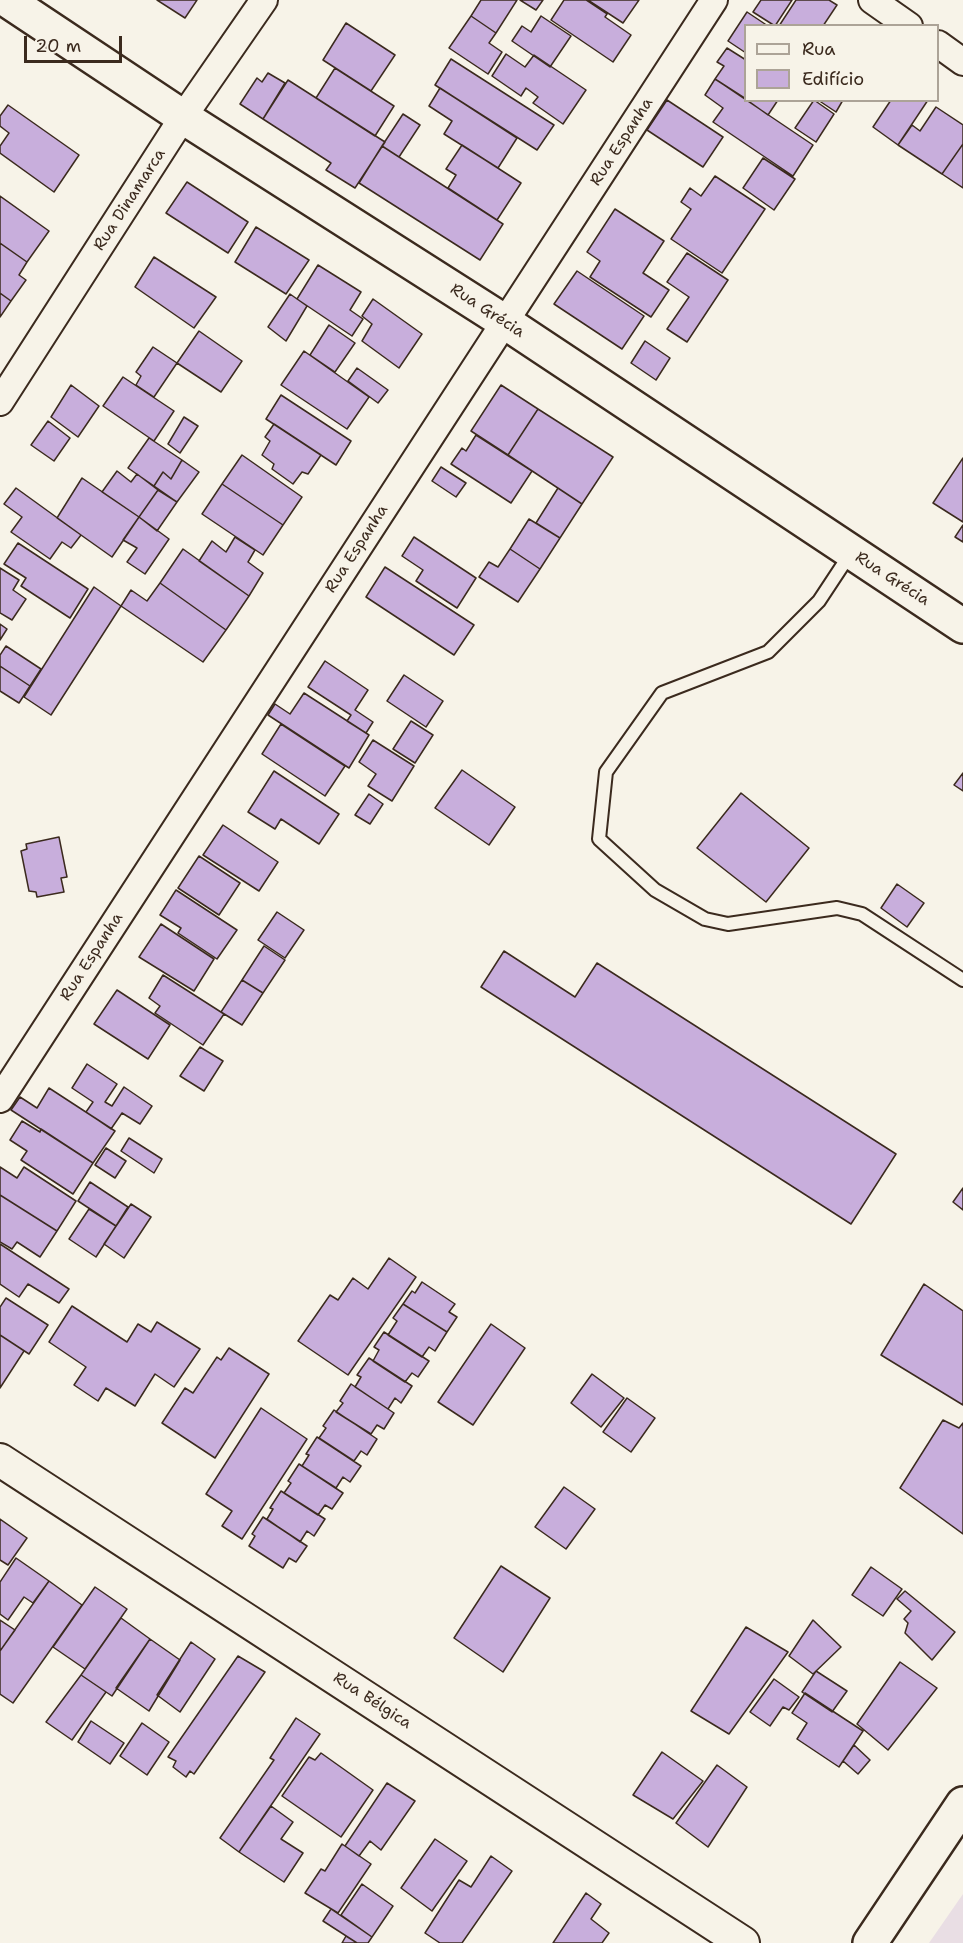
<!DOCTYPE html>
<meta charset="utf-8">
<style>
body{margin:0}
#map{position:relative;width:963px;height:1943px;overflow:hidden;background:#f7f3e8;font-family:"Shantell Sans",sans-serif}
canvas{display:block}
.legend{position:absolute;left:744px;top:24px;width:195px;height:78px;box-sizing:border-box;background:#f7f3e8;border:2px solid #aca397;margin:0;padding:8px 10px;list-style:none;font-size:18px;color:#3b2a1e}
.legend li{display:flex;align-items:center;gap:12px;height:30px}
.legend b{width:30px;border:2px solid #aca397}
.scale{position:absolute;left:24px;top:36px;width:98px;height:27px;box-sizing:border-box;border:3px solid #3b2a1e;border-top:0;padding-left:8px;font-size:18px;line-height:21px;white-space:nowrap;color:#3b2a1e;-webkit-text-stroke:4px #f7f3e8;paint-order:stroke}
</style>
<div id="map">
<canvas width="963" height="1943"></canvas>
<ul class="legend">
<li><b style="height:8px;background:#f7f3e8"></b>Rua</li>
<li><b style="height:16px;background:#c8aedc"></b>Edifício</li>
</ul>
<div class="scale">20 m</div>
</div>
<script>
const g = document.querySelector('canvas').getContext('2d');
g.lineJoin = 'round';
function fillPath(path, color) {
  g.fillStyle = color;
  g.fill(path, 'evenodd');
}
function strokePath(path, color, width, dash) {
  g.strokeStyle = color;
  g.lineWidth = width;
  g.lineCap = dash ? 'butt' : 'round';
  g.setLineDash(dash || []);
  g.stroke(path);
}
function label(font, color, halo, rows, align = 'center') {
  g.font = font + ' "Shantell Sans",sans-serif';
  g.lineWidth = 4.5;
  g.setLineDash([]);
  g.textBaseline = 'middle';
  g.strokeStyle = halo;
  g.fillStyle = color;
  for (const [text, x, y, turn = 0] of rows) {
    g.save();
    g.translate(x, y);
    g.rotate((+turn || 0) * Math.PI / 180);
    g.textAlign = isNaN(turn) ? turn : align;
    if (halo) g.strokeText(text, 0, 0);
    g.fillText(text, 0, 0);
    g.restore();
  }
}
fillPath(new Path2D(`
 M963,1894V1943H929Z`), '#e9dee4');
const building = new Path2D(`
 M157,0H197L185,18Z
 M481,0H517L496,33L471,16Z
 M520,0H543L536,10Z
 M564,0H586L607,14L605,17L631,35L613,62L551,20Z
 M588,0H639L623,23Z
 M761,0H792L775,26L753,12Z
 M796,0H829L837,5L823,26H779Z
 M747,12L768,26H746V53L728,41Z
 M471,16L496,33L489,43L502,52L488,74L449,48Z
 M541,16L571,36L550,67L512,41L522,26L531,32Z
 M346,23L395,55L371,91L323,60Z
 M727,48L746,60V99L715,79L724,66L717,62Z
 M506,54L525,67L534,55L586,90L563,124L533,103L538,97L526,88L521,96L492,76Z
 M451,59L554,125L537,150L435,85Z
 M335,68L394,106L375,136L316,98Z
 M268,73L285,83L263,119L240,104L257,78L262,82Z
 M715,79L813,145L793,176L713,122L723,108L705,95Z
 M288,80L385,142L355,188L326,170L331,163L263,119Z
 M440,88L517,138L498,168L444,134L452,121L429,106Z
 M667,100L723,137L703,167L647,130Z
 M747,100H778L768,115Z
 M814,100L834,114L816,142L795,128Z
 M818,100H843L836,112Z
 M891,100H928L898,145L873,127Z
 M8,105L79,155L54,192L0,153V146L9,133L0,126V116Z
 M936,107L963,125V144L942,174L898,145L912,125L920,131Z
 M403,114L420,125L399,157L382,146Z
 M963,144V188L942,174Z
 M462,145L521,183L497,220L448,188L456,175L446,169Z
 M382,146L503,224L480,260L359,183Z
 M763,158L795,179L774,210L743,188Z
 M715,176L765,209L722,273L671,239L691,209L681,202L690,188L701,196Z
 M187,182L248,222L228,253L166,213Z
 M0,196L49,231L27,262L0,243Z
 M615,209L664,241L643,273L669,290L651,317L590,277L600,261L587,252Z
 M256,227L309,260L286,294L235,262Z
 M0,243L27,262L19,275L26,280L11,301L0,293Z
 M687,253L728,280L687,342L667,329L689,297L667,282Z
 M154,257L216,297L194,328L135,287Z
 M318,265L361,292L350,310L363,319L352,336L297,299Z
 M577,271L644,316L622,349L554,304Z
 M0,293L11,301L0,317Z
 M290,294L307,306L286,341L268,327Z
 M373,299L422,334L399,368L362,341L372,324L362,316Z
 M329,325L355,343L335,372L310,355Z
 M199,331L242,361L221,392L177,363Z
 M645,341L670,358L656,380L631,363Z
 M153,347L177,363L154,397L136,385L141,376L136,372Z
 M304,351L369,397L347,429L281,385Z
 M357,368L388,390L378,403L348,381Z
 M123,377L174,411L154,441L103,406Z
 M71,385L99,406L78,437L51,417Z
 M501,385L538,409L508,455L471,431Z
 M281,395L351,441L336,465L266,419Z
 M538,409L613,457L582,504L508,455Z
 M184,417L198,426L180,453L168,444Z
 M48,421L70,438L54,461L31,445Z
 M274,424L321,455L308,474L302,472L293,484L272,469L274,464L262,455L270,441L265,437Z
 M476,435L532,471L511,503L451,464L462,448L466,451Z
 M149,438L182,460L171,479L163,472L154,486L128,468Z
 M242,455L302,497L283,525L222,484Z
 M963,458V522L933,503Z
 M182,460L199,472L177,502L154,486L163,472L171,479Z
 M441,467L466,483L456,497L432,481Z
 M117,471L131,482L137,474L158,490L139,517L102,492Z
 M82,478L139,517L112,557L57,518Z
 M222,484L283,525L263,555L202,514Z
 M16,488L81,535L71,548L62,542L50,559L11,532L22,517L4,504Z
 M558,488L582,504L560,538L536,523Z
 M158,490L177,502L157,531L139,517Z
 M139,517L169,539L145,574L127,562L137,548L123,540Z
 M529,519L560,538L540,569L510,549Z
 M963,525V542L955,537Z
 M235,537L255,550L248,562L263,573L249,596L199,561L212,541L226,552Z
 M414,537L476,578L457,608L416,581L423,570L402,556Z
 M18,543L88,589L70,618L21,586L26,578L4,564Z
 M183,549L249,596L226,630L160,583Z
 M510,549L540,569L518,602L479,577L489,562L498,567Z
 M385,567L474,625L454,655L366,597Z
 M0,568L19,580L13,590L26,599L12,620L0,613Z
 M160,583L226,630L203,662L121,606L131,590L147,601Z
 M94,587L121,606L51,715L24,697Z
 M0,624L7,629L0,640Z
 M6,646L41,669L30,686L0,666V655Z
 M325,661L368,690L355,710L373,722L366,733L347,721L351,715L308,687Z
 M0,666L30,686L19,703L0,691Z
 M404,675L443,701L426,727L387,701Z
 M304,693L369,735L349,768L268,715L275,704L290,714Z
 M411,721L433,735L415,763L393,749Z
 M281,724L345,766L325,796L262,754Z
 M373,740L414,766L392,801L368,786L376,774L359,762Z
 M462,770L515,807L489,845L435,808Z
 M274,771L339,814L319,844L281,819L275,829L248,812Z
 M963,773V791L954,785Z
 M741,793L809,848L766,902L697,848Z
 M369,794L383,804L370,824L355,815Z
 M223,825L278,862L259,891L203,855Z
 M59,837L67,877L61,878L64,892L37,897L36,892L29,891L21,851L27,849L26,844Z
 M199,856L240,883L219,915L178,888Z
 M897,884L924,903L907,927L881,908Z
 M176,890L237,930L217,959L178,933L181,928L160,915Z
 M277,912L304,930L285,958L258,940Z
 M161,924L214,959L194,991L139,957Z
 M264,946L285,960L263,993L242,980Z
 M504,951L575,997L597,963L896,1154L851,1224L481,987Z
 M163,975L224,1014L203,1045L155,1013L160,1006L149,998Z
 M242,980L263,993L242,1025L221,1012Z
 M117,990L170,1025L148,1059L94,1024Z
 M200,1047L223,1061L204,1091L180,1076Z
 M87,1064L117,1084L105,1102L112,1106L124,1087L152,1106L140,1124L122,1113L111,1129L86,1112L93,1102L72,1088Z
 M49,1088L115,1131L93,1163L11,1110L20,1097L37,1108Z
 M22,1121L40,1132L41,1129L93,1163L73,1194L21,1160L27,1151L10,1140Z
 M129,1138L162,1159L154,1173L121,1151Z
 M106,1148L126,1161L115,1178L95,1165Z
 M0,1167L17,1178L24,1167L76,1201L57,1231L0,1195Z
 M90,1182L128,1207L116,1226L78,1201Z
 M963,1188V1210L953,1202Z
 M0,1195L57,1231L40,1257L17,1242L12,1249L0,1242Z
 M131,1204L151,1217L124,1258L104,1244Z
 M89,1209L116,1226L96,1257L69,1239Z
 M0,1244L69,1289L59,1303L28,1284L19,1297L0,1284Z
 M389,1258L416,1277L348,1375L298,1341L330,1295L338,1300L353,1278L368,1289Z
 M422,1282L455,1304L449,1312L457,1317L447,1332L403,1304L412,1291L415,1293Z
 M924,1284L963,1311V1405L881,1355Z
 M6,1298L48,1325L29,1354L0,1335V1307Z
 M403,1304L447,1332L435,1351L429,1347L422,1357L388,1335L397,1321L393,1318Z
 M72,1306L127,1342L138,1324L151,1332L157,1322L200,1349L174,1387L155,1374L135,1406L106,1388L98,1401L74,1385L86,1367L49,1342Z
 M491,1324L525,1348L473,1425L438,1402Z
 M384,1332L429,1361L418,1377L412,1373L405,1382L373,1361L379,1350L374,1347Z
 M0,1335L24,1351L0,1388Z
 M229,1348L269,1374L215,1458L162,1423L185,1388L193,1393L217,1357L221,1360Z
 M369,1358L412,1386L401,1403L395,1398L388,1409L355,1387L361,1377L357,1375Z
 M592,1374L624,1398L601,1427L571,1403Z
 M351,1384L394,1413L384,1429L377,1425L371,1434L336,1412L343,1403L340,1401Z
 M627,1398L655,1418L631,1452L603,1432Z
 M261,1408L307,1439L242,1539L222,1526L232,1511L206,1494Z
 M334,1410L377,1439L367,1455L361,1451L354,1461L319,1438L326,1428L323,1426Z
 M943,1420L959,1428L963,1423V1534L900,1488Z
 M317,1437L361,1466L350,1482L343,1477L336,1488L302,1466L309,1455L306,1454Z
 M299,1464L343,1493L332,1509L325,1505L318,1515L284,1493L291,1483L288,1481Z
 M564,1487L595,1509L566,1549L535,1527Z
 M281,1491L325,1519L314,1536L307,1531L300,1542L267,1519L273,1509L270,1508Z
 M263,1517L307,1546L296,1562L289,1558L283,1568L249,1546L255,1536L252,1534Z
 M0,1519L27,1538L8,1565L0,1560Z
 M16,1558L49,1581L33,1603L24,1597L8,1620L0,1614V1582Z
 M501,1566L550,1598L503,1672L454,1638Z
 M871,1567L902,1589L883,1616L852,1595Z
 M49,1581L82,1605L13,1703L0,1694V1651Z
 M95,1587L127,1609L85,1669L53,1647Z
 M905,1591L955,1632L932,1660L905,1633L908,1623L904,1619L911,1611L897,1599Z
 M121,1618L150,1639L112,1696L81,1675Z
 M0,1620L15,1630L0,1651Z
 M813,1620L841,1647L813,1674L789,1656Z
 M746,1627L788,1652L729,1734L691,1711Z
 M150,1639L180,1660L149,1711L116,1688Z
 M191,1642L215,1659L180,1712L157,1695Z
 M238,1656L265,1672L194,1774L190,1771L186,1777L173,1767L176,1761L168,1757Z
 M900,1662L937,1688L888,1750L857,1724Z
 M816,1671L847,1691L832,1712L802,1692Z
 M81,1675L106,1692L72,1740L46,1722Z
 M774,1679L799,1697L789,1710L783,1707L770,1726L750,1712Z
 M805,1693L863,1731L839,1767L797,1739L807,1723L792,1713Z
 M296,1718L320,1734L239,1852L220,1838L274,1760L270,1758Z
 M91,1721L124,1743L110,1764L78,1742Z
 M142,1723L169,1742L147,1775L120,1756Z
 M854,1745L870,1760L858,1774L843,1761Z
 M662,1752L703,1781L673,1819L633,1795Z
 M321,1753L373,1790L341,1837L282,1796L309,1757L315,1760Z
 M717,1765L747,1787L708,1847L676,1823Z
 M387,1783L415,1801L381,1850L370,1841L359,1856L345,1846Z
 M271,1806L293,1822L281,1839L303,1853L284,1882L239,1852Z
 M435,1839L467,1861L432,1911L401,1888Z
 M342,1844L371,1864L338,1913L305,1893L321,1869L325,1871Z
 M491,1856L512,1871L462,1943H440L425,1933L459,1880L471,1887Z
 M362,1884L393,1906L372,1937L341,1915Z
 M586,1893L601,1904L591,1919L609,1933L602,1943H553Z
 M331,1909L372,1937L368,1943H357L323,1921Z
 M346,1936L357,1943H342Z`);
fillPath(building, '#c8aedc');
strokePath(building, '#3b2a1e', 1.5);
const service = new Path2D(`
 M850,554L819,601L768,652L662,693L606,772L599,839L655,890L705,919L728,924L837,908L862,914L963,980`);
const minor = new Path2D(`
 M872,0L909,26
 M938,44L963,62
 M0,402L183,117L264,0
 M0,1099L714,0`);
const tertiary = new Path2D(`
 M0,1460L743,1943`);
const secondary = new Path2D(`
 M7,0L183,117L505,322L963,626
 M870,1943L963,1804`);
strokePath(service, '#3b2a1e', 16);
strokePath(minor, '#3b2a1e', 30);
strokePath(tertiary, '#3b2a1e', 36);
strokePath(secondary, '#3b2a1e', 38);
strokePath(service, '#f7f3e8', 12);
strokePath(minor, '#f7f3e8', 26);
strokePath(tertiary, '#f7f3e8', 32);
strokePath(secondary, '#f7f3e8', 33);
label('16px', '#3b2a1e', '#f7f3e8', [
 ["Rua Espanha",622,142,-57],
 ["Rua Dinamarca",130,200,-57],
 ["Rua Grécia",487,311,33],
 ["Rua Espanha",357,549,-57],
 ["Rua Grécia",892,579,33],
 ["Rua Espanha",92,957,-57],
 ["Rua Bélgica",372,1701,33]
]);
</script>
